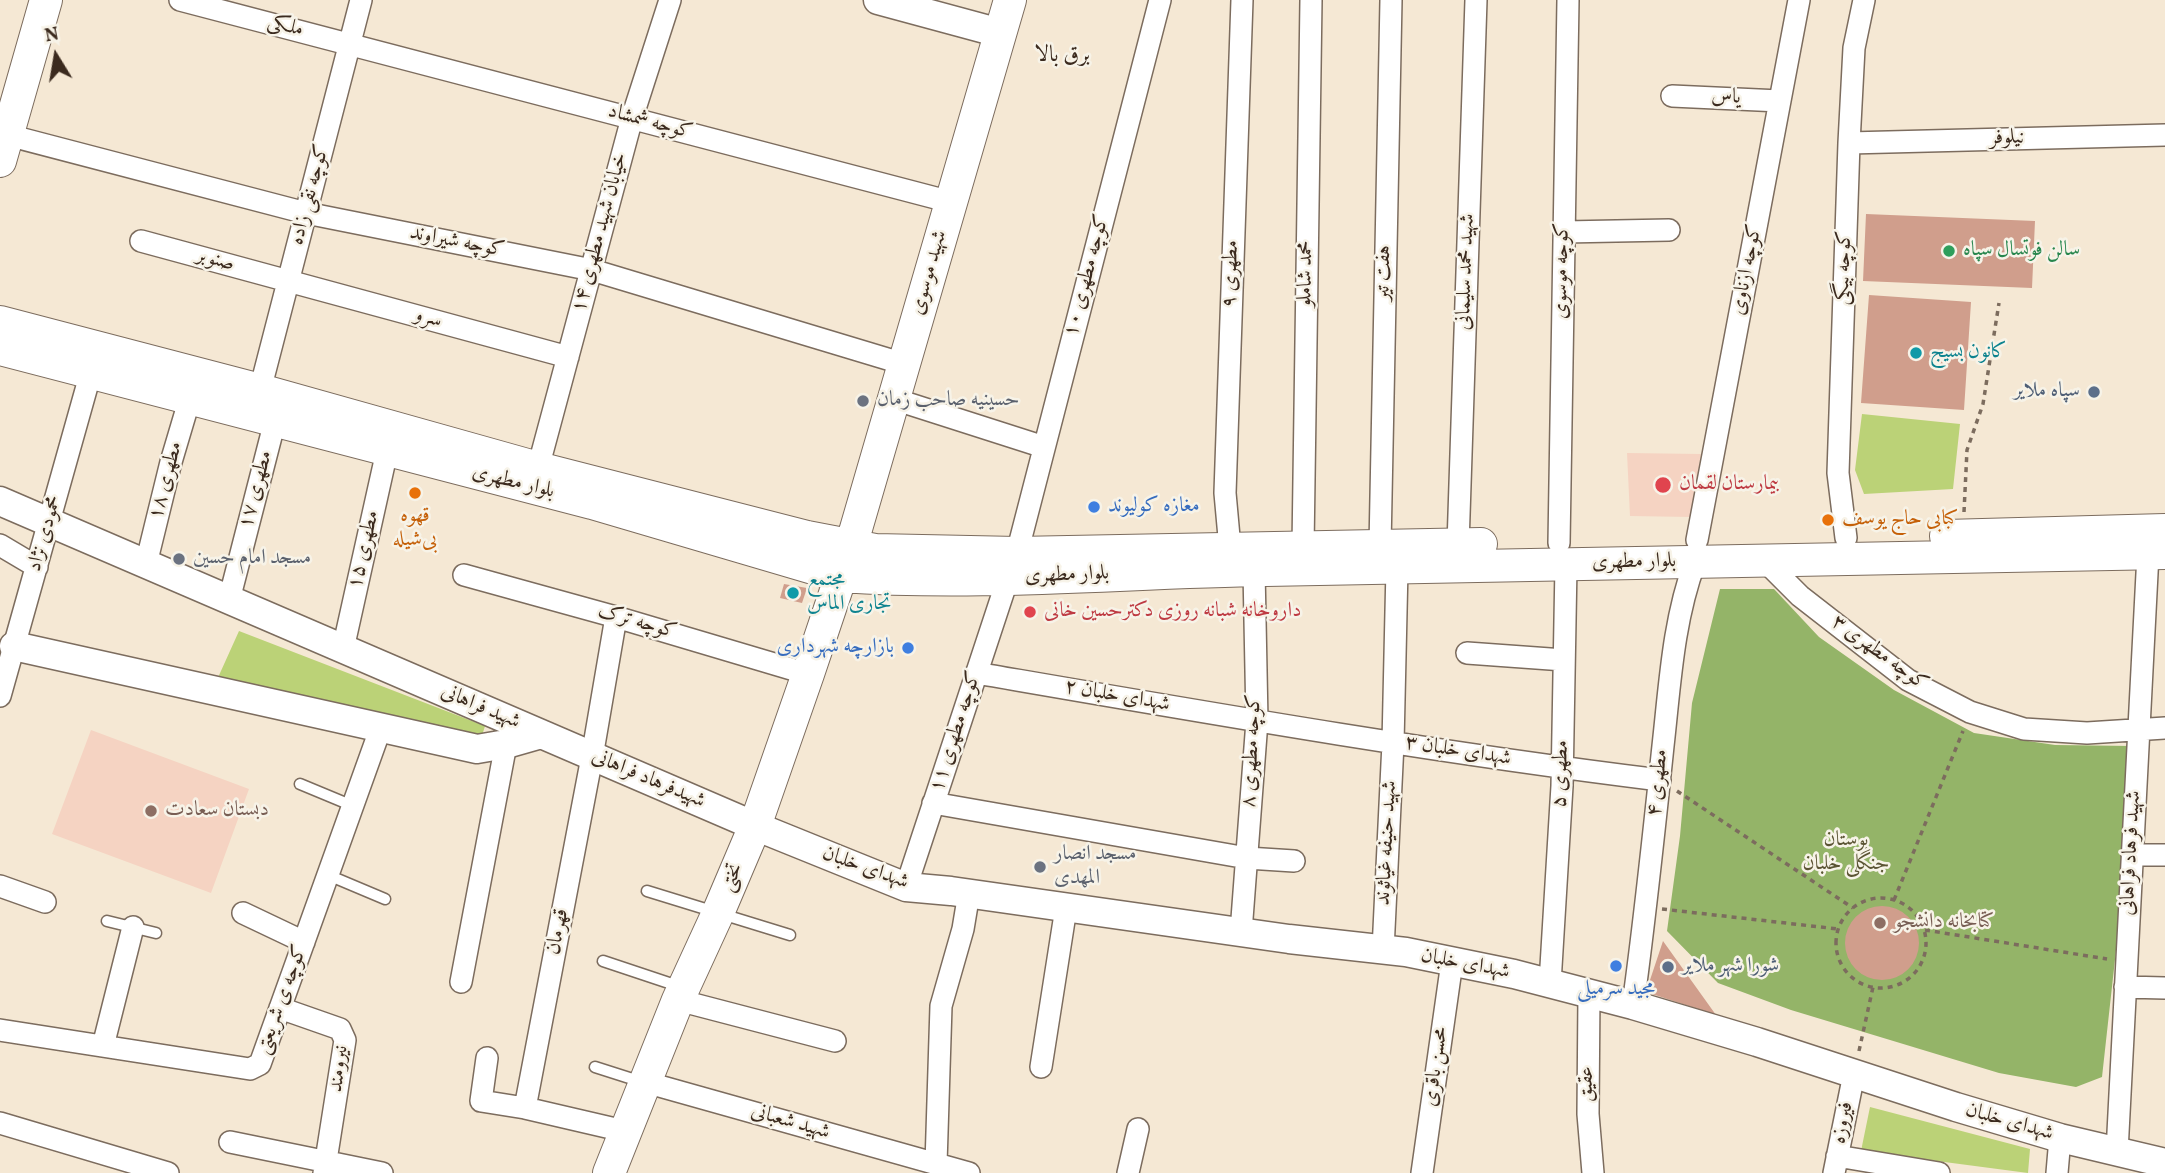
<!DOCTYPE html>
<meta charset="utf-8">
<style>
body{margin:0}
#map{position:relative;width:2165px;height:1173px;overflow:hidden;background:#f5e8d4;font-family:Vollkorn,serif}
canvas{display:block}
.north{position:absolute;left:21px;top:21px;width:70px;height:70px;-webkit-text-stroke:5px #f7f3e8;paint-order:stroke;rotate:349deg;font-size:19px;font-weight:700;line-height:28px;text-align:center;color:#3b2a1e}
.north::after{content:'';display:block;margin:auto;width:24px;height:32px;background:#3b2a1e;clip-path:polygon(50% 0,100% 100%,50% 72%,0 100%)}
</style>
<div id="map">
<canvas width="2165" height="1173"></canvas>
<div class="north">N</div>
</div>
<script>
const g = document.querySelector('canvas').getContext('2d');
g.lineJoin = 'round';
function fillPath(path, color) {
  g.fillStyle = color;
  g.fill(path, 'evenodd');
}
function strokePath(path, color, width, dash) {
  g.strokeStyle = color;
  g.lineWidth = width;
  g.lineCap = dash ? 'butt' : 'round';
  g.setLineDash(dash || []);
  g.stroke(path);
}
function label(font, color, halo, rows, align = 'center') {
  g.font = font + ' Vollkorn,Amiri,serif';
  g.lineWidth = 5;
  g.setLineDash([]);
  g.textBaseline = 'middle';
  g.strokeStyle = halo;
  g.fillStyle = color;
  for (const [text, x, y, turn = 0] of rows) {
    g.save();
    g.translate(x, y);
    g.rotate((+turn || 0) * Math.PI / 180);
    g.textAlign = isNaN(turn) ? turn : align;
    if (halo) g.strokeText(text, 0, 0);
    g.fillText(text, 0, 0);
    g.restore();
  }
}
fillPath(new Path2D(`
 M1627,453L1701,454L1691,517L1630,516Z
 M91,730L249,789L211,893L52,834Z`), '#f5d3c2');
fillPath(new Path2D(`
 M1862,414L1960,424L1953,489L1864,494L1855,470Z
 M239,631L485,726L480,742L216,682Z
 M1870,1107L2030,1149L2028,1173L1861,1151Z`), '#bbd277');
fillPath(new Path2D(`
 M1720,589H1774L1819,637L1894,690L1974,733L2055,745L2132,746L2125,869L2102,1077L2076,1087L1999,1073L1791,1010L1718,983L1667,931L1680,836L1692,703Z`), '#94b468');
fillPath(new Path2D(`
 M1866,214L2035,221L2032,288L1863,281Z
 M1869,295L1971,302L1964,410L1861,403Z
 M784,584L807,588L802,603L780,598Z
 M1845 943a37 37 0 1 1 74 0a37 37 0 1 1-74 0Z
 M1663,941L1716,1015L1646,992Z`), '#d09e8c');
const service = new Path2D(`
 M300,784L353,806
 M328,875L385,899
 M647,891L790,935
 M107,921L156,933
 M603,961L681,987
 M595,1067L642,1082`);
const minor = new Path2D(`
 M180,0L951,202
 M1672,96L1780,101
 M0,133L306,213L592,270L904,364
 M1849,143L2165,135
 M1564,232L1669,230
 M141,241L568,357
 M260,390L361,0
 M894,399L1044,447
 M538,468L632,118L670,0
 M1846,538L1838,473L1849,143L1854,48L1864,0
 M1697,540L1799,0
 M1559,543L1568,0
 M0,545L37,567
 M1458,545L1476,0
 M1380,546L1391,0
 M1303,547L1311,0
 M1230,548L1225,493L1242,0
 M1017,553L1160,0
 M1757,561L1769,565L1800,596L1908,680L1970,712L2024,729L2087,733L2165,728
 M146,564L171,462L190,398
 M464,575L616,617L808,674
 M229,600L275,421
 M616,617L592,757L525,1108L624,1131
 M343,649L387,451
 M1467,653L1564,660
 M976,673C1203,712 1431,752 1660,780
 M0,696L91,372
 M933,803L1247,858L1294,861
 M2132,855H2165
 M0,886L45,902
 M906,887L1008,578
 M243,913L304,942
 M1241,932L1257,721L1254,570
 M1383,950L1393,743L1397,568
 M461,982L506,744
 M1550,983L1562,786L1566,565
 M2125,987L2165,988
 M1589,994L1588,1114L1593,1173
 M678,1000L835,1041
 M1633,1005C1645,919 1654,832 1663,746C1670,684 1673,621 1695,562
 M280,1008L340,1029L345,1040L324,1173
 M0,1030L250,1069L260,1064L381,727
 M103,1046L133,927
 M487,1058L481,1101L525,1108
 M1041,1067L1066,908
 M645,1082L969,1173
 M0,1123L168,1173
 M230,1142L382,1173
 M2117,1152L2148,554
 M1837,1156L1939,1173
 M936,1164L941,1006L963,929L969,893
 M1128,1173L1138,1129
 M1422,1173L1452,962
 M1834,1173L1854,1074
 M2057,1173L2060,1138`);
const tertiary = new Path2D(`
 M878,0L1000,33
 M0,501L755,826L906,887L951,891L1289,939L1406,952L1514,974L1633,1005L1757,1042L1956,1107L2060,1138L2165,1163
 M14,646L477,749L506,744L541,734`);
const secondary = new Path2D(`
 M0,161L46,0
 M0,322L260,390L538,468L807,537L875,550L1017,553L1481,544
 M0,349L592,503L840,576C982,586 1125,572 1266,570C1566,565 1865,558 2165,553
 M1946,536L2165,530
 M609,1173L678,1000L718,913L755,826L808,674L851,546L1010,0`);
strokePath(service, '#7c6c5e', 13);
strokePath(minor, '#7c6c5e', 24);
strokePath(tertiary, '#7c6c5e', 31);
strokePath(secondary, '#7c6c5e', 34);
strokePath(new Path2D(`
 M1964,512L1967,450L1983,404L1999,303
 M1677,791L1853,908
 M1836 943a45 45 0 1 1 90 0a45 45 0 1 1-90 0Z
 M1894,900L1963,731
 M1662,909L1838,929
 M1925,930L2107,959
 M1859,1051L1873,987`), '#7c6c5e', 3.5, [5, 5]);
strokePath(service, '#fff', 10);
strokePath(minor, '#fff', 21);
strokePath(tertiary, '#fff', 28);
strokePath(secondary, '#fff', 32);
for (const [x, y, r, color] of [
 [1949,251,7,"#2e9e5b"],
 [1916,353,7,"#0f9aa8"],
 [2094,392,7,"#5c6f8a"],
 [863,401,7,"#6b7280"],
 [1663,485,9,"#e0444e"],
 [415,493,7,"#e8710a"],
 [1094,507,7,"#3f7fe0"],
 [1828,520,7,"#e8710a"],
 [179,559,7,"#6b7280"],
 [793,593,7,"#0f9aa8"],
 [1030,612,7,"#e0444e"],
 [908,648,7,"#3f7fe0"],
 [151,811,7,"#8d6e63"],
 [1040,867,7,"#6b7280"],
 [1880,923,7,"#8d6e63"],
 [1616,966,7,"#3f7fe0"],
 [1668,967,7,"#5c6f8a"]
]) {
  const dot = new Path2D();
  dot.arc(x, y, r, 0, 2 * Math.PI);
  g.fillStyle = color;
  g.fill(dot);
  strokePath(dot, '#f7f3e8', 2.5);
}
label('21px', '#3b2a1e', '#f7f3e8', [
 ["ملکی",285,27,15],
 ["یاس",1726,98,3],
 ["کوچه شمشاد",650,123,15],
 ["نیلوفر",2007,139,-1],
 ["کوچه نقی زاده",311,195,-75],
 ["خیابان شهید مطهری ۱۴",601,233,-75],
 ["کوچه شیراوند",457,243,11],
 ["صنوبر",215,261,15],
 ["کوچه بیگی",1845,268,-88],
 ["کوچه ازناوی",1748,270,-79],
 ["کوچه موسوی",1563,271,-89],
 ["شهید محمد سلیمانی",1467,272,-88],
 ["شهید موسوی",930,273,-74],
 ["هفت تیر",1385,273,-89],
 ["مطهری ۹",1232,274,-88],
 ["محمد شاملو",1307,274,-89],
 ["کوچه مطهری ۱۰",1088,276,-75],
 ["سرو",428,319,15],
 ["مطهری ۱۸",167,481,-75],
 ["بلوار مطهری",513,483,14],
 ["مطهری ۱۷",257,490,-75],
 ["محمودی نژاد",46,534,-74],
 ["مطهری ۱۵",365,550,-77],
 ["بلوار مطهری",1634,563,-1],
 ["بلوار مطهری",1067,576,-2],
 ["کوچه ترک",637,623,16],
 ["کوچه مطهری ۳",1879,654,36],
 ["شهدای خلبان ۲",1117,697,10],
 ["شهید فراهانی",480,708,23],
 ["کوچه مطهری ۱۱",957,732,-72],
 ["کوچه مطهری ۸",1253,751,-87],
 ["شهدای خلبان ۳",1458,752,9],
 ["مطهری ۵",1562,774,-88],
 ["شهیدفرهاد فراهانی",648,780,23],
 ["مطهری ۴",1659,783,-84],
 ["شهید حنیفه غیاثوند",1388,843,-87],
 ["شهید فرهاد فراهانی",2132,853,-87],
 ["شهدای خلبان",865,869,20],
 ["تختی",733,878,-67],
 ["قهرمان",559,932,-79],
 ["شهدای خلبان",1465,965,11],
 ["کوچه ی شریعتی",283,1000,-70],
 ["محسن باقری",1437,1067,-82],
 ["نیرومند",340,1069,-83],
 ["عقیق",1588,1084,-89],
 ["شهید شعبانی",790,1123,16],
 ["فیروزه",1844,1123,-79],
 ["شهدای خلبان",2009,1123,16]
]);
label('21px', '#27864d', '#f7f3e8', [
 ["سالن فوتسال سپاه",1963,251]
], 'left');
label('21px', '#0d838f', '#f7f3e8', [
 ["کانون بسیج",1930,353],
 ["مجتمع",807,581],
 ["تجاری الماس",807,605]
], 'left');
label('21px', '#4e5e75', '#f7f3e8', [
 ["سپاه ملایر",2080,392],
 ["شورا شهر ملایر",1682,967,"left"]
], 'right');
label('21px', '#5b616d', '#f7f3e8', [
 ["حسینیه صاحب زمان",877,401],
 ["مسجد امام حسین",193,559],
 ["مسجد انصار",1054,855],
 ["المهدی",1054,879]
], 'left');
label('21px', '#be3a42', '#f7f3e8', [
 ["بیمارستان لقمان",1679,485],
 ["داروخانه شبانه روزی دکترحسین خانی",1044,612]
], 'left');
label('21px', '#366cbe', '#f7f3e8', [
 ["مغازه کولیوند",1108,507],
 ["بازارچه شهرداری",894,648,"right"],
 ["مجید سرمیلی",1616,990,"center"]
], 'left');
label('21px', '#c56008', '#f7f3e8', [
 ["قهوه",415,517],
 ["بی‌شیله",415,541],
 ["کبابی حاج یوسف",1842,520,"left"]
]);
label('21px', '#785e54', '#f7f3e8', [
 ["دبستان سعادت",165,811],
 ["کتابخانه دانشجو",1894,923]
], 'left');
label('21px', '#5b5434', '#f7f3e8', [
 ["بوستان",1846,841],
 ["جنگلی خلبان",1846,865]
]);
label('23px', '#3b2a1e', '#f7f3e8', [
 ["برق بالا",1062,57]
]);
</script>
